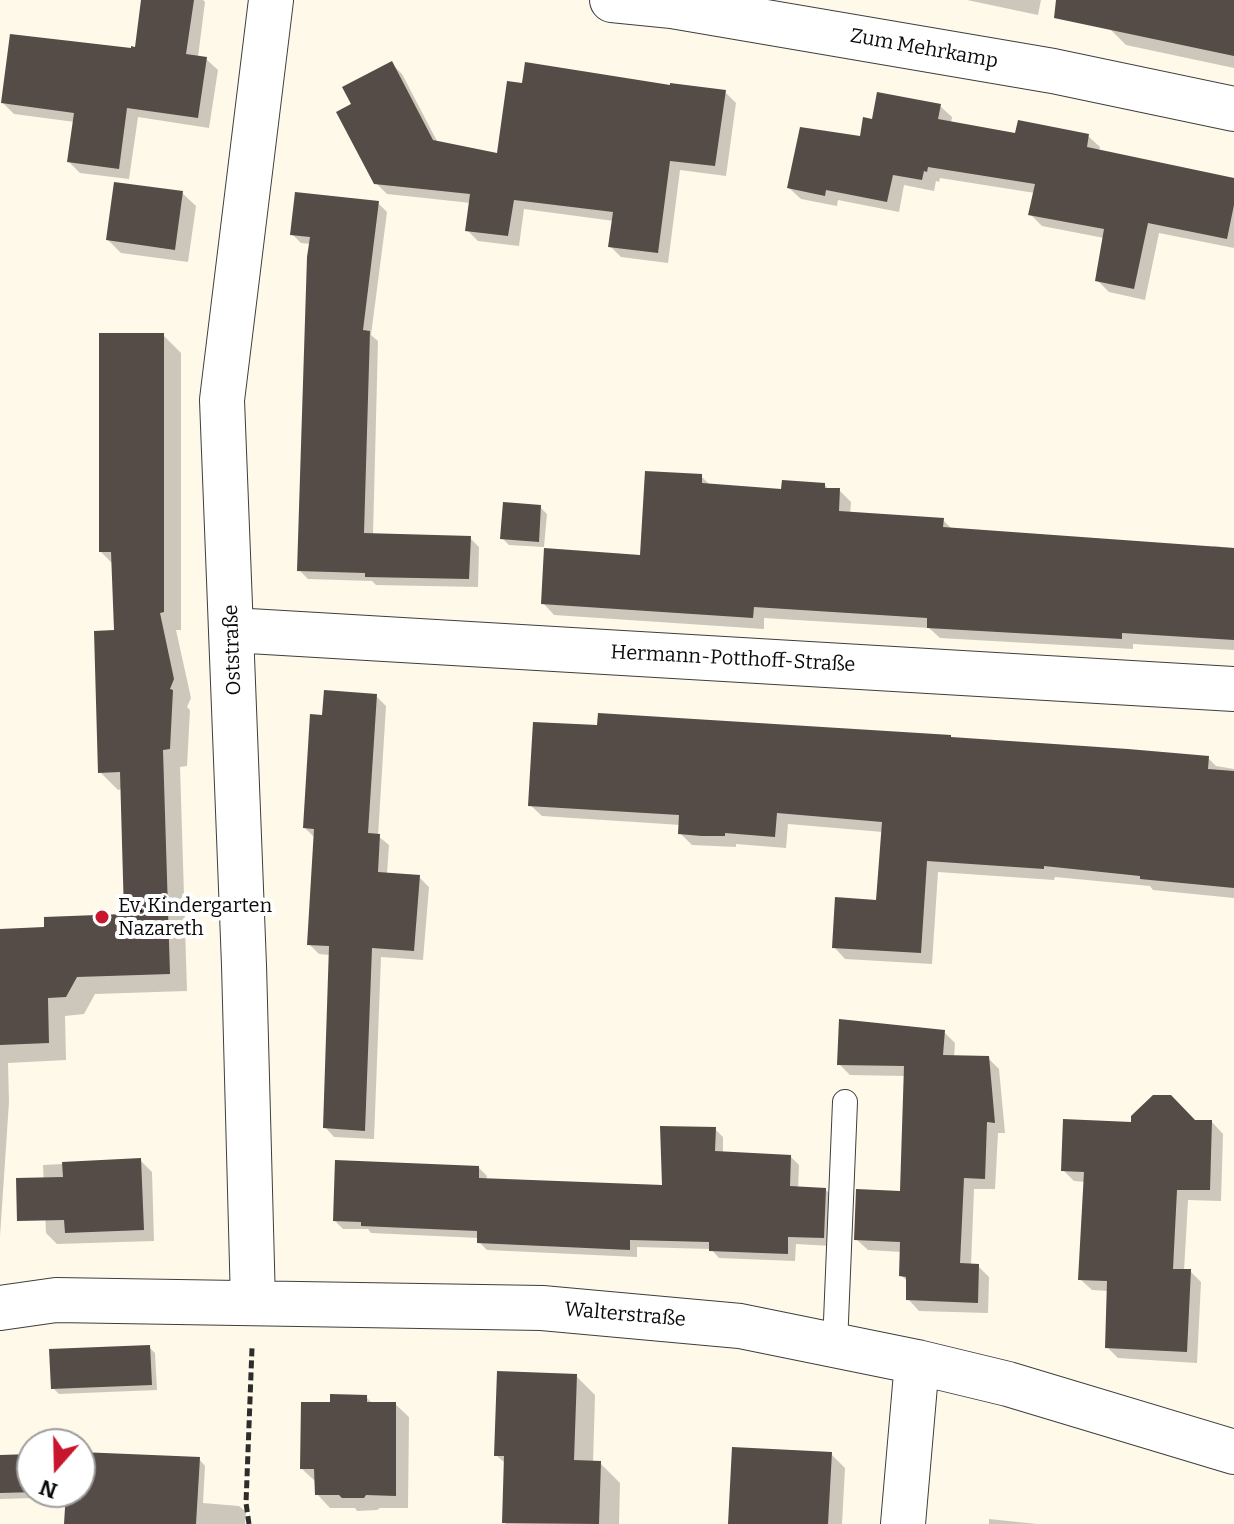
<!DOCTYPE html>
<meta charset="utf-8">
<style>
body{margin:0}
#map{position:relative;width:1234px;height:1524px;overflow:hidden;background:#fff9e9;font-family:Bitter,serif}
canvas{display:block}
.north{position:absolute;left:16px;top:1428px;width:80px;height:80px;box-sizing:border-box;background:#fff;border:2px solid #9d9d9d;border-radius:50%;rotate:200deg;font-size:22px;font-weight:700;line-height:32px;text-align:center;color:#0b0b0b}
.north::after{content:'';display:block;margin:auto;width:28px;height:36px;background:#c9162f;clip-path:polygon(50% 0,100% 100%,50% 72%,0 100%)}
</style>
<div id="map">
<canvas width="1234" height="1524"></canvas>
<div class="north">N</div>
</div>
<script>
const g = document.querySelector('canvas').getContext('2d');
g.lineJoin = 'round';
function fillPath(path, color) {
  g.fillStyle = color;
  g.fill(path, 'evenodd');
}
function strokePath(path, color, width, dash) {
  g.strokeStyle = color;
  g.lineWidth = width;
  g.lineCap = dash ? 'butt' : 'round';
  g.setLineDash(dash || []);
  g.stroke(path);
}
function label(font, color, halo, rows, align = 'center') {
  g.font = font + ' Bitter,serif';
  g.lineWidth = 8;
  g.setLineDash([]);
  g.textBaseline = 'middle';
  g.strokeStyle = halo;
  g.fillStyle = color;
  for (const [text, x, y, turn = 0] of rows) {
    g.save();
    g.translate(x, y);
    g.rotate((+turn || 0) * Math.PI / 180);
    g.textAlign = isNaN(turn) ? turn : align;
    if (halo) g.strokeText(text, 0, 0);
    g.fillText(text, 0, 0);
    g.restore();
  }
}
fillPath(new Path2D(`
 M143,0H203L205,2L198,57L206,59L218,70L209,128L138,117L129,179L80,173L69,162L75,122L14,114L3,103L137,49Z
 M967,0H1041L1038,15Z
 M1115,0H1234V68L1126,45L1109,28Z
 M391,63L402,74L438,143L499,155L671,88L725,92L736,103L726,176L680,170L668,263L621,257L610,246L614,221L524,209L519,246L478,241L467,230L471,203L387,194L376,183L354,105Z
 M940,106L952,117L951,123L1017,135L1088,136L1100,147L1099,152L1234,180V248L1159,233L1145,300L1109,292L1097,280L1104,238L1042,226L1030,214L1035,193L940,178L939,182L936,181L934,191L904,185L899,212L838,200L837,206L801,199L789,188L861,139L873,121Z
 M182,193L196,206L188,262L121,253L108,240Z
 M378,203L387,212L371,335L378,341L373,535L470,538L479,547L478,587L376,585L372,581L308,579L299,570L311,244L301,243L292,234Z
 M163,335L181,353V630H176L191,698L187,707L190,710L187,766L180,767L187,991L95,994L84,1014L65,1016L66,1060L8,1063L9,1102L0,1236V931L46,929L126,916L122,789L118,790L100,772L116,632L113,564L101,552Z
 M701,476L711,486L783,491L824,484L829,490H839L851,502L850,514L943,520L953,530L1213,549V546L1234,548V650L1133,644V649L940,638L929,628L764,618V629L554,615L543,603L642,557Z
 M540,507L547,514L544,547L509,545L502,538Z
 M376,696L386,706L378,836L389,845L387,874L419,877L429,887L423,960L381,957L374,1139L334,1137L325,1127L330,955L319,954L309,944L314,837L305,828L323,717Z
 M952,739L1208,758L1216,766L1234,769V898L1153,890L1150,886L1055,877L1054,880L938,872L932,964L845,959L834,947L878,902L883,832L788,824L786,848L736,844V847L692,845L680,833L681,825L542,816L530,805Z
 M944,1032L955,1043L954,1057L988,1058L999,1069L1005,1133H998L995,1189H974L971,1266H978L989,1277L988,1313L919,1311L908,1299V1282L901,1275L902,1252L868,1250L856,1239L902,1193L906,1076L850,1075L839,1064Z
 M1195,1122H1212L1223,1134L1221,1201L1188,1200L1184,1271H1190L1201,1282L1197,1363L1118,1358L1107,1347L1109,1291L1092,1290L1080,1279L1085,1182L1074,1181L1063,1170L1133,1124Z
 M715,1129L723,1137V1154L791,1157L799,1165L798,1189L826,1190L834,1198L832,1246L796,1244L795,1261L719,1258L711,1249L637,1247V1257L487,1250L479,1242V1238L371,1233L368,1229H343L335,1221L479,1168L487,1176L486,1180L664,1187Z
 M140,1160L152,1172L154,1241L57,1244L46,1233L43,1165Z
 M149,1347L155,1353L157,1390L59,1394L53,1388Z
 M576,1376L595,1395L593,1463H600L620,1483L619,1524H506L504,1522L506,1464L496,1455Z
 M366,1397L373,1404H395L409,1417L408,1508H380L377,1510L357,1511L355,1508H330L317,1494V1483L302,1469Z
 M80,1454L199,1459L205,1466L203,1503L239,1506L246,1512L245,1524H66L67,1497L0,1499V1457L32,1456V1492H80Z
 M831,1454L845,1468L842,1524H730Z
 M989,1519L1037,1524H989Z`), '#0003');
fillPath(new Path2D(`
 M141,0H194L186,54L207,57L198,118L127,108L119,169L67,162L74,113L1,103L10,34L131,48V46L135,47Z
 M1056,0H1234V56L1054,18Z
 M392,61L433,140L497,153L507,81L522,83L525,62L670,85V83L726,90L715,166L670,161L658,253L608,247L613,212L514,200L508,236L465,231L470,194L374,184L336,112L351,104L342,87Z
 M877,92L941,104L938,119L1015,133L1018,120L1089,134L1087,147L1234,178V205L1227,239L1148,223L1134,289L1095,281L1104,229L1028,215L1035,184L928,167L927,172L924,171L922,180L893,175L887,202L826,190L825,196L787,188L800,127L860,136L863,117L872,119Z
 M114,182L183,191L175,250L106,240Z
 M295,192L379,201L363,330L370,331L364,533L471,536L469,579L365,577V573L297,571L307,257L310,237L290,235Z
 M99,333H164V612L160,613L174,679L170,689L173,690L170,749L163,750L170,974L77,977L66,997L48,998L49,1043L0,1045V929L44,927V917L124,914L120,772L98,773L94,631L114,630L111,552H99Z
 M645,471L702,474V483L781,489L782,480L825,483V488H840L839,511L944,518L943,527L1234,548V640L1122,633V639L927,628V618L754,607L753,618L541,604L544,548L640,555Z
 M503,502L541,505L539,542L500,539Z
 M324,690L377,694L368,833L380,834L378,872L420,875L414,951L372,948L365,1131L323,1128L329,946L307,945L314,829L303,828L310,714L322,715Z
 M598,713L951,735V737L1128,749L1209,756L1208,769L1234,771V888L1140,879V876L1044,866V869L927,861L921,953L832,948L835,897L876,900L882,822L777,813L775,837L725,833V836H702L678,834L679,815L528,806L533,722L597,725Z
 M839,1019L945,1030L943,1055L989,1056L995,1123L987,1122L985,1179L964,1178L960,1263L979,1264L978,1303L906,1300V1277L899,1276L900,1242L854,1240L856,1189L900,1191L904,1066L837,1065Z
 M1153,1095H1171L1195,1120H1212L1210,1190H1177L1173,1269H1191L1187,1352L1105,1348L1107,1281L1078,1280L1084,1172L1061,1171L1063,1119L1131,1122V1116Z
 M660,1126L716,1127L715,1151L791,1155L790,1186L826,1188L824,1238L788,1237V1254L709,1251V1242L630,1240V1250L477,1243V1231L361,1226V1222L333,1221L335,1160L479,1166V1178L662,1185Z
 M141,1158L144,1230L65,1233L64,1220L17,1221L16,1178L63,1177L62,1162Z
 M150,1345L152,1385L51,1389L49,1349Z
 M497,1371L577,1374L574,1460L601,1461L599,1524L502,1523L504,1456H494Z
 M330,1394L367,1395V1402H396V1496L366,1495L364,1498H342L339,1495H315L314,1469H300L301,1402H330Z
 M732,1447L832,1452L828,1524H728Z
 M80,1452L200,1457L196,1524H64L66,1492H80Z
 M32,1454V1492H37L0,1493V1455Z`), '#554b47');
const lane = new Path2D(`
 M835,1345L845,1102`);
const street = new Path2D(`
 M612,0L672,6L1053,71L1234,109
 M232,630L1234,689
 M253,1303L244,965L222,400L271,0
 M0,1308L56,1300L542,1308L740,1326L917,1362L1008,1384L1234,1452
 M903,1524L917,1362`);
strokePath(lane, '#3e3e3e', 26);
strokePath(street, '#3e3e3e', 46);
strokePath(new Path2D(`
 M249,1524L246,1503L252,1348`), '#2d2d2d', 5, [8, 4]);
strokePath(lane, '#fff', 24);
strokePath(street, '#fff', 44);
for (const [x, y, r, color] of [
 [102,917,8,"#c9162f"]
]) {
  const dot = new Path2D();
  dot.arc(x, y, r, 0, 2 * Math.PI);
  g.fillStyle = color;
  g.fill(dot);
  strokePath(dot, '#fff', 3);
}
label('20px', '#0b0b0b', '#fff', [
 ["Zum Mehrkamp",924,49,10],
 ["Oststraße",233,650,-92],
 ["Hermann-Potthoff-Straße",733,659,3],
 ["Walterstraße",625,1315,5]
]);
label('20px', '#0b0b0b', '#fff', [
 ["Ev. Kindergarten",118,906],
 ["Nazareth",118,929]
], 'left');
</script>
